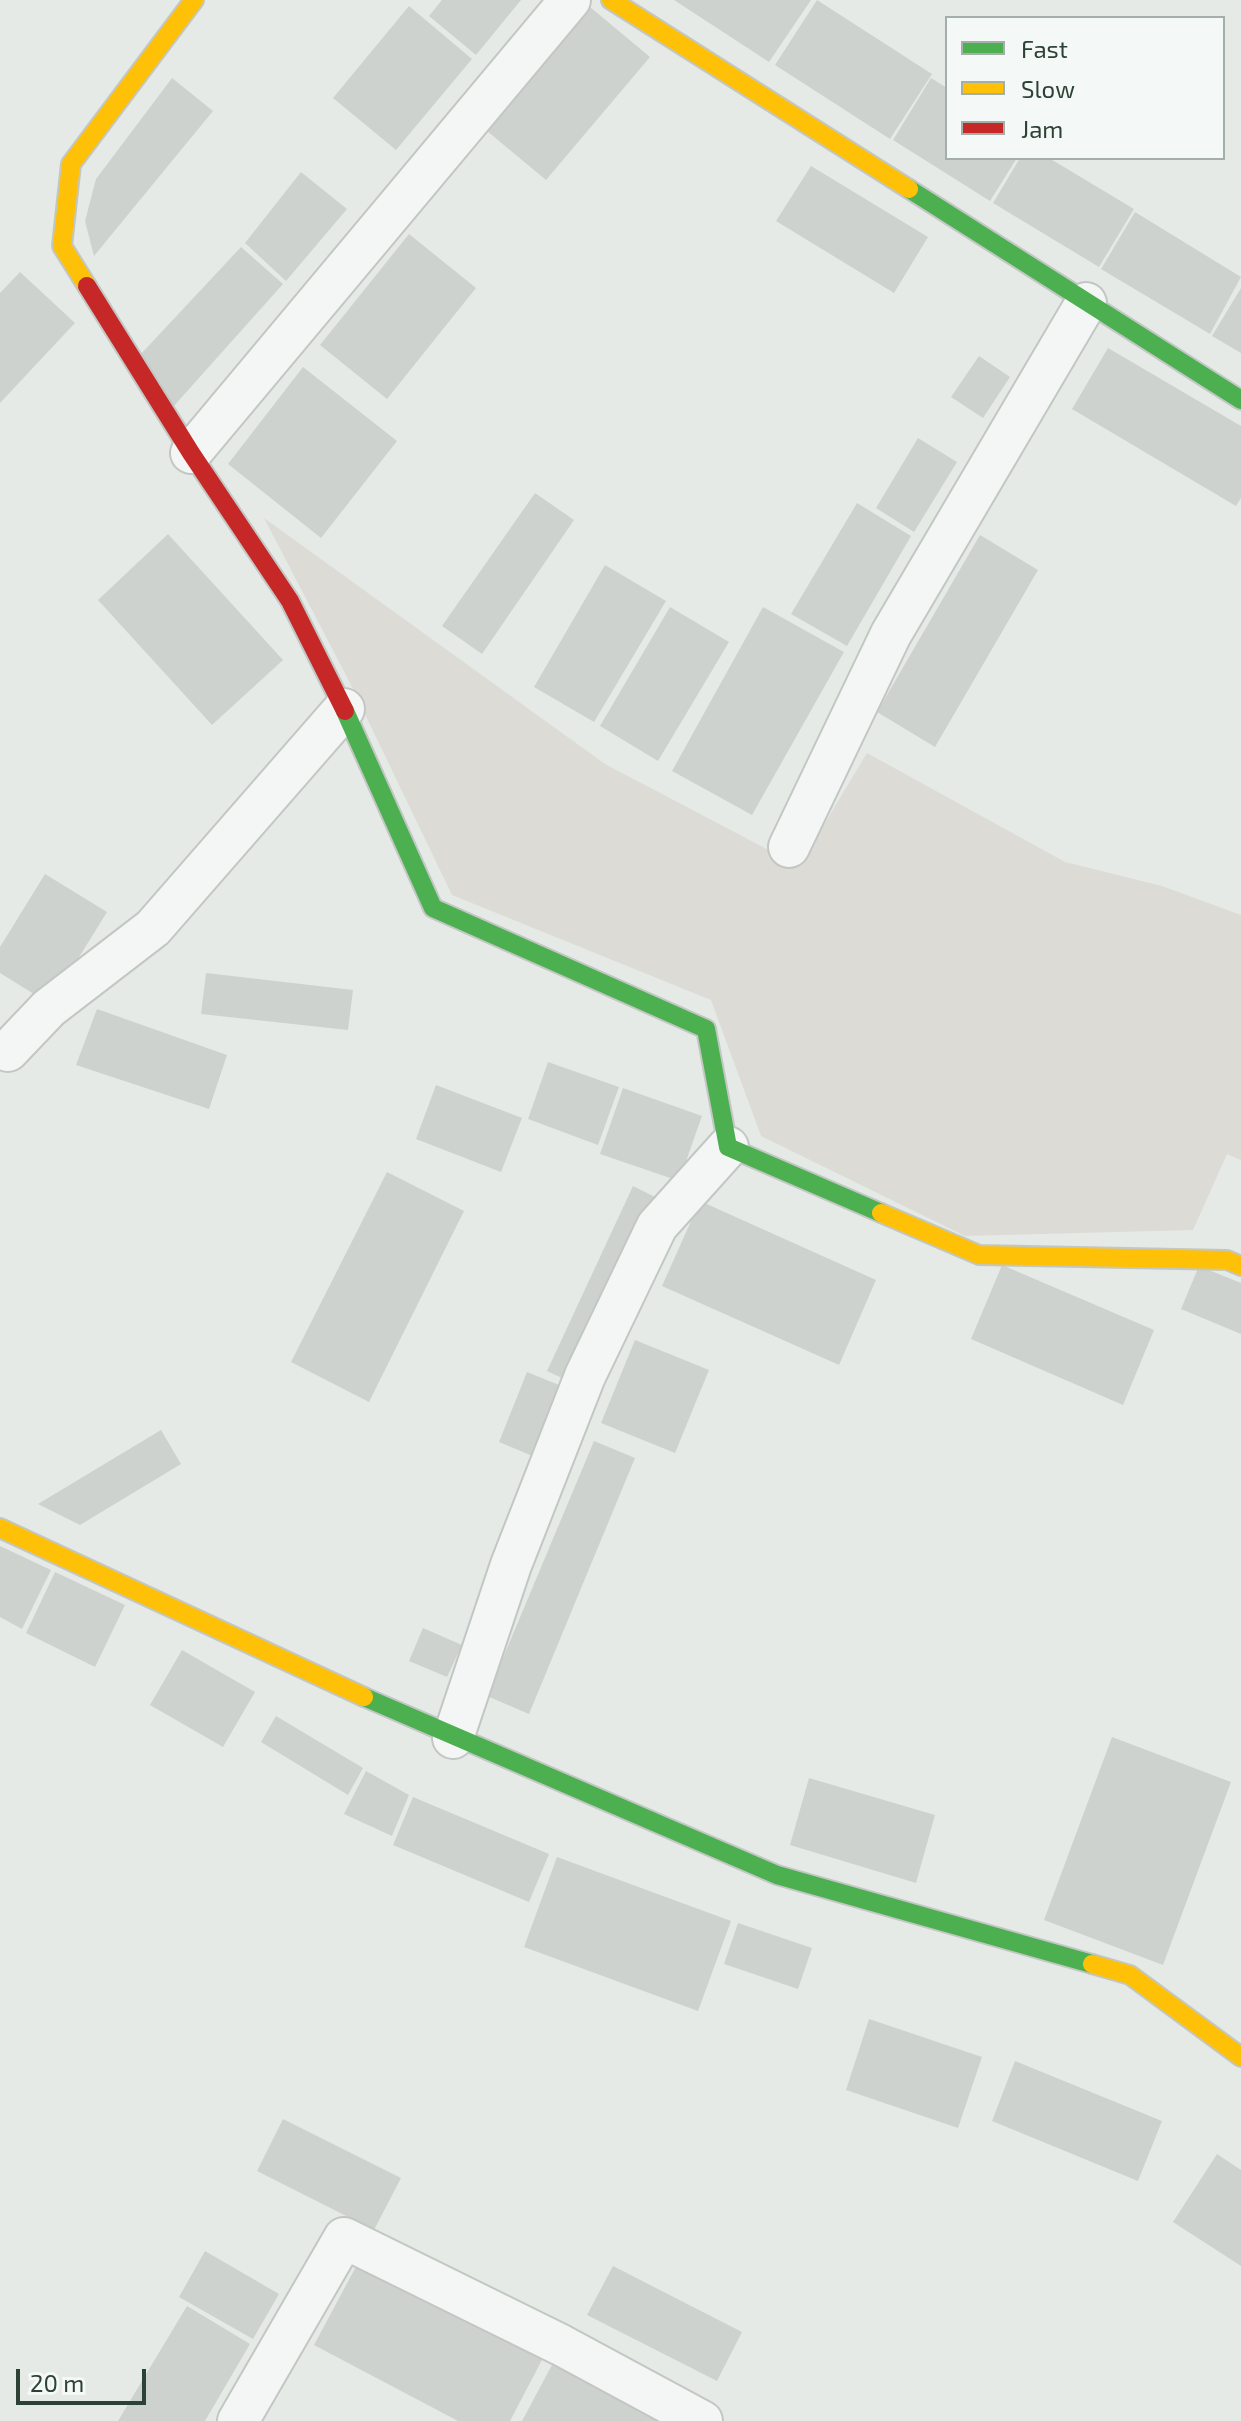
<!DOCTYPE html>
<style>
body{margin:0}
#map{position:relative;width:1241px;height:2421px;overflow:hidden;background:#e5eae7;font-family:"Exo 2",sans-serif}
canvas{display:block}
.legend{position:absolute;left:945px;top:16px;width:280px;height:144px;box-sizing:border-box;background:#f4f8f6;border:2px solid #a4afaa;margin:0;padding:10px 14px;list-style:none;font-size:24px;color:#2d4237}
.legend li{display:flex;align-items:center;gap:16px;height:40px}
.legend b{width:40px;border:2px solid #a4afaa}
.scale{position:absolute;left:16px;top:2369px;width:130px;height:36px;box-sizing:border-box;border:4px solid #2d4237;border-top:0;padding-left:10px;font-size:24px;line-height:28px;white-space:nowrap;color:#2d4237;-webkit-text-stroke:6px #f4f8f6;paint-order:stroke}
</style>
<div id="map">
<canvas width="1241" height="2421"></canvas>
<ul class="legend">
<li><b style="height:10px;background:#4caf50"></b>Fast</li>
<li><b style="height:10px;background:#ffc107"></b>Slow</li>
<li><b style="height:10px;background:#c62828"></b>Jam</li>
</ul>
<div class="scale">20 m</div>
</div>
<script>
const g = document.querySelector('canvas').getContext('2d');
g.lineJoin = 'round';
function fillPath(path, color) {
  g.fillStyle = color;
  g.fill(path, 'evenodd');
}
function strokePath(path, color, width, dash) {
  g.strokeStyle = color;
  g.lineWidth = width;
  g.lineCap = dash ? 'butt' : 'round';
  g.setLineDash(dash || []);
  g.stroke(path);
}
fillPath(new Path2D(`
 M264,518L605,764L799,866L867,753L1065,862L1162,886L1241,915V1160L1227,1154L1193,1230L965,1236L761,1136L711,1000L452,895L348,679Z`), '#dcdbd5');
fillPath(new Path2D(`
 M442,0H521L476,55L429,16Z
 M674,0H811L769,62Z
 M817,0L932,74L890,139L775,65Z
 M409,6L472,59L396,150L333,98Z
 M590,7L650,57L546,180L487,131Z
 M172,78L213,111L94,256L85,221L96,179Z
 M931,78L947,88V158H1017L990,201L893,140Z
 M1020,158H1049L1134,209L1099,267L993,203Z
 M811,166L928,237L894,293L776,221Z
 M301,172L347,209L286,281L245,243Z
 M1135,212L1241,277L1210,334L1101,269Z
 M409,234L476,288L387,399L320,345Z
 M241,247L283,284L173,407L140,355Z
 M20,272L75,323L0,403V293Z
 M1241,288V353L1212,336Z
 M1108,348L1241,426V498L1236,506L1072,409Z
 M979,356L1010,377L983,418L951,397Z
 M303,367L397,441L321,538L228,464Z
 M918,438L957,462L914,532L876,508Z
 M535,493L574,520L482,654L442,626Z
 M857,503L911,536L847,646L791,614Z
 M168,534L283,660L212,725L98,600Z
 M980,535L1038,570L935,747L877,712Z
 M605,565L666,601L594,722L534,687Z
 M670,607L729,642L658,761L600,726Z
 M763,607L844,652L752,815L672,771Z
 M45,874L107,912L50,1004L0,973V947Z
 M206,973L353,990L348,1030L201,1014Z
 M97,1009L227,1055L209,1109L76,1065Z
 M548,1062L619,1087L598,1145L528,1119Z
 M436,1085L522,1118L501,1172L416,1139Z
 M623,1088L702,1116L679,1181L600,1154Z
 M387,1172L464,1211L369,1402L291,1362Z
 M633,1186L661,1200L575,1384L547,1371Z
 M700,1201L876,1280L839,1365L662,1286Z
 M1002,1265L1154,1330L1123,1405L971,1339Z
 M1199,1266L1241,1283V1334L1181,1309Z
 M635,1340L709,1370L675,1453L601,1423Z
 M527,1372L564,1387L535,1457L499,1442Z
 M161,1430L181,1464L80,1525L38,1504Z
 M594,1441L635,1458L529,1714L487,1696Z
 M0,1546L51,1570L22,1629L0,1617Z
 M55,1572L125,1605L95,1667L26,1633Z
 M423,1628L462,1645L447,1677L409,1661Z
 M182,1650L255,1692L223,1747L150,1705Z
 M276,1716L363,1768L348,1795L261,1742Z
 M1112,1737L1231,1782L1163,1965L1044,1920Z
 M366,1771L409,1795L392,1836L344,1814Z
 M809,1778L935,1815L916,1883L790,1845Z
 M413,1797L549,1854L529,1902L393,1845Z
 M557,1857L731,1921L698,2011L524,1947Z
 M738,1923L812,1948L798,1989L724,1964Z
 M869,2019L982,2057L958,2128L846,2090Z
 M1015,2061L1162,2121L1138,2181L992,2121Z
 M283,2119L401,2178L374,2230L257,2171Z
 M1217,2154L1241,2170V2266L1173,2222Z
 M205,2251L279,2294L253,2339L179,2297Z
 M359,2261L543,2358L510,2421H458L314,2345Z
 M613,2266L742,2332L717,2381L587,2315Z
 M187,2306L250,2344L205,2421H118Z
 M553,2363L659,2421H522Z`), '#cdd2cf');
const street = new Path2D(`
 M191,453L570,0
 M789,847L891,634L1086,303
 M8,1051L49,1008L153,928L344,709
 M453,1738L511,1565L585,1376L657,1226L728,1147
 M238,2421L344,2238L561,2345L702,2421`);
const fast = new Path2D(`
 M909,189L1241,400
 M345,711L433,908L706,1029L728,1147L881,1213
 M364,1697L777,1875L1092,1964`);
const slow = new Path2D(`
 M611,0L909,189
 M87,286L62,246L71,164L194,0
 M881,1213L979,1255L1227,1260L1241,1266
 M0,1528L364,1697
 M1092,1964L1130,1975L1241,2057`);
const jam = new Path2D(`
 M87,286L191,453L290,601L345,711`);
strokePath(street, '#c2c7c4', 44);
strokePath(fast, '#c2c7c4', 22);
strokePath(slow, '#c2c7c4', 22);
strokePath(jam, '#c2c7c4', 22);
strokePath(street, '#f4f6f5', 40);
strokePath(fast, '#4caf50', 18);
strokePath(slow, '#ffc107', 18);
strokePath(jam, '#c62828', 18);
</script>
